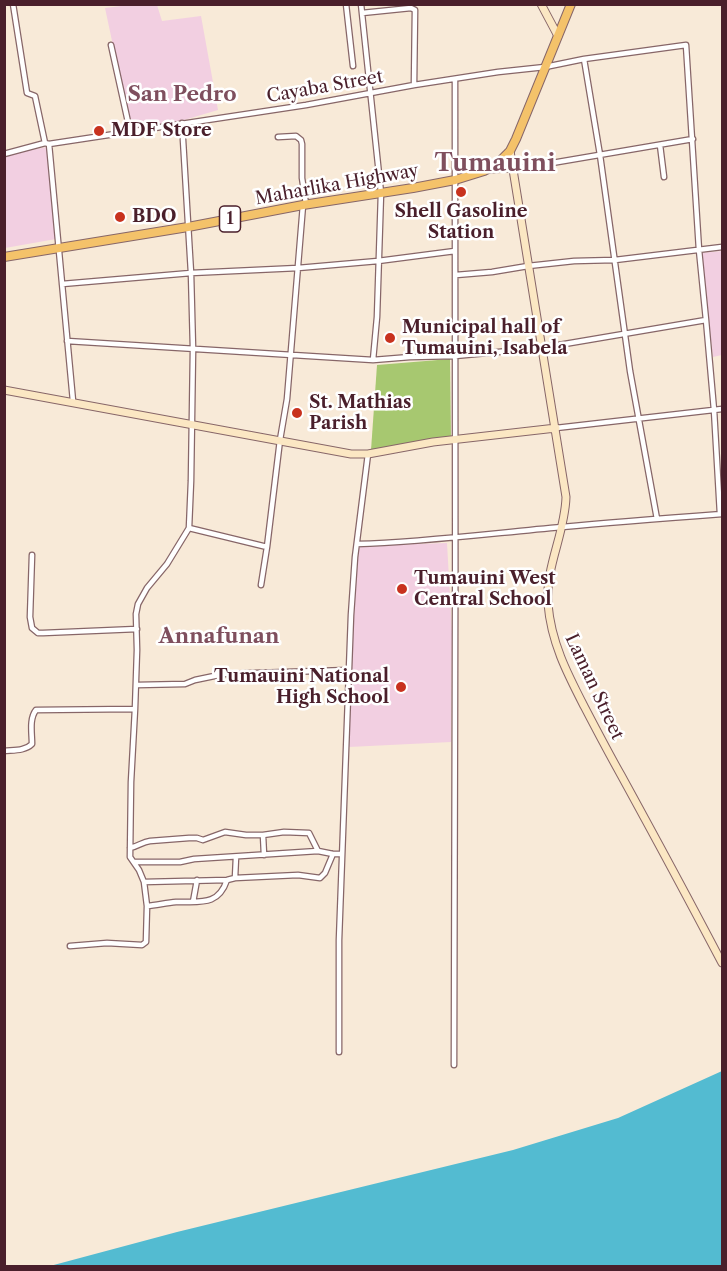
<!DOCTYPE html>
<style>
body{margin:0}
#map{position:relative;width:727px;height:1271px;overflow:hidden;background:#f8ead8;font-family:"Libre Caslon Text",serif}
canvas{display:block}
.frame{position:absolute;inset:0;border:6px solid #4a1f2b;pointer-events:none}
</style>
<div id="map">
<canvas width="727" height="1271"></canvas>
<div class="frame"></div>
</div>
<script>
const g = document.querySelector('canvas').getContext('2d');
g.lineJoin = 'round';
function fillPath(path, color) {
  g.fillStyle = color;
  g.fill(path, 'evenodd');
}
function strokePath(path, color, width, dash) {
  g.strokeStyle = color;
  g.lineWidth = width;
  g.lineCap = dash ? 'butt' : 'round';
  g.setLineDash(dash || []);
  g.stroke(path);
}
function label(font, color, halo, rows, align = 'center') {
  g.font = font + ' "Libre Caslon Text",serif';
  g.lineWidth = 5;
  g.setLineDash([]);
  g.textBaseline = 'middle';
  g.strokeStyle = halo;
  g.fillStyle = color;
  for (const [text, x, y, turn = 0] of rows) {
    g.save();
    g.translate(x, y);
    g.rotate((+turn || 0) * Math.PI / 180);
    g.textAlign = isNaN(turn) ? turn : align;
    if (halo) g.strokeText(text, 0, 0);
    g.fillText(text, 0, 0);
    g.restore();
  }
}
fillPath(new Path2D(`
 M129,5H157L162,21L201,16L218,110L174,123L131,130L105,8Z
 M47,147L56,239L5,248V155Z
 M722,251V355L713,357L700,253Z
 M447,543L452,632L451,742L349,747L352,631L359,547L385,545Z`), '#f2cfe1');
fillPath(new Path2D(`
 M450,359L451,438L371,450L377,365Z`), '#a7c870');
fillPath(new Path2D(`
 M722,1071V1266H50L177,1232L513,1150L618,1118Z`), '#53bbd1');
const street = new Path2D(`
 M13,4L27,93L35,96L45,143
 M346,4L353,66
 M361,4L381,193L377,317L373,360
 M362,13L411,8L415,10L414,85
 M111,45L130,131
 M584,59L600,155L630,371L657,519
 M278,137L296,136L301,140L302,144V178L306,204
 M49,144L73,401
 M660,145L664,177
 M4,154L45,143L49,144L306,105L414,85L498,72L545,67L584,59L686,45L699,250L706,320L541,348L455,356L410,357L373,360L67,341
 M490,170L512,169L552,163L693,139
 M456,275L492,272L528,266L574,261L615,260L722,247
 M62,284L191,273L298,268L378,261L455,251
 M706,320L714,410L720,514
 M556,428L722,409
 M189,528L267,547
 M357,544C426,542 494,533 562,527C616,522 669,518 722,514
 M32,555L30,617L32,628L38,633H43L137,629
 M261,585L267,547L280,440L287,399L303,205
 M137,685L185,684L195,680L224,674L348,670
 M4,751C14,750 25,751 32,744C32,733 29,719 36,710L135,709L137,650L136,614L138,604L147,588L167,564L189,528L191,481L193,349L191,273L182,123
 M130,848C139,846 142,842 150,841L189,838H197L203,840L225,832L246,835H263
 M264,855L263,835L284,832L309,833L318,851
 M134,862H180L194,859L318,851L333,854H342
 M235,878L236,857
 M144,882L227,880L235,878L298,875L320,878L325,873L333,854
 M193,902L197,880
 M147,906C157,905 166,903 176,902C199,901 218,907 227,880
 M70,946L107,943L142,945L146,942L147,906L144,882L139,870L130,857L131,782L135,709
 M339,1052V940L351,615L355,557L368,454
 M454,1065C456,736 455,408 455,79`);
const secondary = new Path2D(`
 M541,4L558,36
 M510,151L566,497C565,534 545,567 548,604C551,642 567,673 584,706C596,729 608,752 621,775C655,837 689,900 722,963
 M4,390L351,454H368L433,442L556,428`);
const primary = new Path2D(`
 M4,257L188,227L303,205L413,188L455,180L484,171L497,164L510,151L516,139L571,4`);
strokePath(street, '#876668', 7);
strokePath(secondary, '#876668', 9);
strokePath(primary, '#876668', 10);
strokePath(street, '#fff', 4.5);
strokePath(secondary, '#fbe7c3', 7);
strokePath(primary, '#f4c26a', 8);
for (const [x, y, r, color] of [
 [99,131,6,"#c8321e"],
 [461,192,6,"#c8321e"],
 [120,217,6,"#c8321e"],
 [390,338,6,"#c8321e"],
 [297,413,6,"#c8321e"],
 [402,589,6,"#c8321e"],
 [401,687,6,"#c8321e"]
]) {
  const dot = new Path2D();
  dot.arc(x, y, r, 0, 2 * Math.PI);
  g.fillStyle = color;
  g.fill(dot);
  strokePath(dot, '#fff', 2);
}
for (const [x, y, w] of [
 [230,219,21]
]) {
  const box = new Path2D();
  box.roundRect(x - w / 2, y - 13, w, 26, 4.5);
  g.fillStyle = '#fff';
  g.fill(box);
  strokePath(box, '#4a1f2b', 1.5);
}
label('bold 16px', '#4a1f2b', null, [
 ["1",230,219]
]);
label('18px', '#4a1f2b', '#fff', [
 ["Cayaba Street",325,87,-10],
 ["Maharlika Highway",337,185,-10],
 ["Laman Street",594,687,65]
]);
label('bold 18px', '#4a1f2b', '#fff', [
 ["MDF Store",111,131],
 ["Shell Gasoline",461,212,"center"],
 ["Station",461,233,"center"],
 ["BDO",132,217],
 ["Municipal hall of",402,328],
 ["Tumauini, Isabela",402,349],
 ["St. Mathias",309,403],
 ["Parish",309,424],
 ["Tumauini West",414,579],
 ["Central School",414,600],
 ["Tumauini National",389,677,"right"],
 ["High School",389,698,"right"]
], 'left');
label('bold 21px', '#7f4f5e', '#fff', [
 ["San Pedro",182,95],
 ["Annafunan",219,637]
]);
label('bold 24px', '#7f4f5e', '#fff', [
 ["Tumauini",495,164]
]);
</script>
